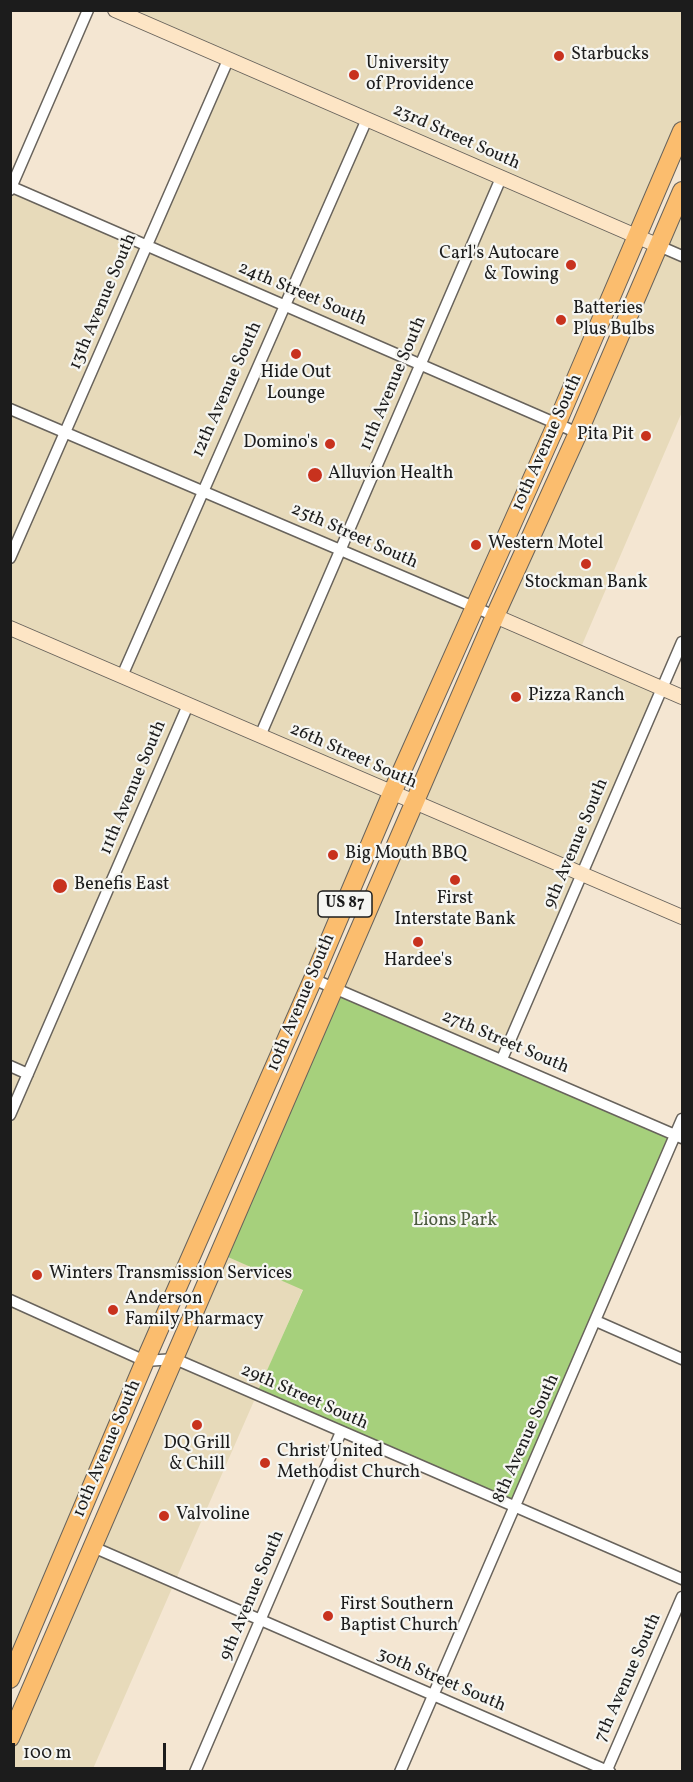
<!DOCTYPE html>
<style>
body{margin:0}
#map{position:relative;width:693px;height:1782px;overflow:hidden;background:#f4e6d2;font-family:Vollkorn,serif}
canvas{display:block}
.frame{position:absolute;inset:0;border:12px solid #1c1c1c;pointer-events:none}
.scale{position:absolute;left:12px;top:1743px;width:154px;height:27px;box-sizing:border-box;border:3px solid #1c1c1c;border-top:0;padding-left:8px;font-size:18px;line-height:21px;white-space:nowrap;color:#1c1c1c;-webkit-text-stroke:4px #f6f6f2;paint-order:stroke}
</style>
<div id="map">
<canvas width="693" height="1782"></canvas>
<div class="frame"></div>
<div class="scale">100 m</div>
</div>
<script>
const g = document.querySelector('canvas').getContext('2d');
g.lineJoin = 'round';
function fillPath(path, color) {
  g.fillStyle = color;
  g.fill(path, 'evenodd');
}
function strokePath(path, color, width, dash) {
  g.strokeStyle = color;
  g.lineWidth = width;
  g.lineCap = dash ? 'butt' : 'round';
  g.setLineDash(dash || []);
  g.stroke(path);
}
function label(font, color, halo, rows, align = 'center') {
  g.font = font + ' Vollkorn,serif';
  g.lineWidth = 4.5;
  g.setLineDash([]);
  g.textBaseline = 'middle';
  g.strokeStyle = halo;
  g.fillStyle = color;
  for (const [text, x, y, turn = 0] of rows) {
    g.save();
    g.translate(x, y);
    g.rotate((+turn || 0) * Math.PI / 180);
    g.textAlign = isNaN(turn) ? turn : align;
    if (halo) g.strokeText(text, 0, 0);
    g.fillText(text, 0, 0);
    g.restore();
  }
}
fillPath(new Path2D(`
 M115,11H682V131L11,1679V190L146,245L228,60Z
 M682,191V412L579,652L662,688L502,1059L335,987Z
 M221,1254L303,1289L92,1771L11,1772V1738Z`), '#e7daba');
fillPath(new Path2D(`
 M335,987L676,1134L515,1507L256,1395L303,1290L221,1254Z`), '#a6d07c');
const street = new Path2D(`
 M12,187L578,433
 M10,190L88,10
 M659,246L682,256
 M10,409L495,616
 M10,558L228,60
 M122,676L367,119
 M260,736L501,178
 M313,979L682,1138
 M502,1059L682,642
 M10,1066L28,1074
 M10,1115L188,705
 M10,1300L145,1361L175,1359L682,1579
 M596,1321L682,1359
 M93,1547L610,1772
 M195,1772L341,1432
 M400,1772L682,1119
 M606,1772L682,1597`);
const secondary = new Path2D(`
 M115,10L659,246
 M495,616L682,697
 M10,628L682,917`);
const highway = new Path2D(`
 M10,1679L145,1361L313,979L392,793L557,423L682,131
 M10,1738L495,616L578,433L682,191`);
strokePath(street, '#68635c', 13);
strokePath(secondary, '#68635c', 16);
strokePath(highway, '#68635c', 20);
strokePath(street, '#fff', 10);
strokePath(secondary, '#fde5c5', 14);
strokePath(highway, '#fbbd6e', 18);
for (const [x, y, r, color] of [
 [559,56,6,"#c8321e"],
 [354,75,6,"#c8321e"],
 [571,265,6,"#c8321e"],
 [561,320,6,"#c8321e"],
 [296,354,6,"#c8321e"],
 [646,436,6,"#c8321e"],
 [330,444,6,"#c8321e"],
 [315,475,8,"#c8321e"],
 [476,545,6,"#c8321e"],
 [586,564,6,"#c8321e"],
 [516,697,6,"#c8321e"],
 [333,855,6,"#c8321e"],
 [455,880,6,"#c8321e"],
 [60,886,8,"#c8321e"],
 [418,942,6,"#c8321e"],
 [37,1275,6,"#c8321e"],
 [113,1310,6,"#c8321e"],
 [197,1425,6,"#c8321e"],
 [265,1463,6,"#c8321e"],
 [164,1516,6,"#c8321e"],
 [328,1616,6,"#c8321e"]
]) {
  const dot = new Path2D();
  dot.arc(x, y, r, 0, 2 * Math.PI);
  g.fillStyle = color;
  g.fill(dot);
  strokePath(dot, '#f6f6f2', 2);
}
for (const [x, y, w] of [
 [345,904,54]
]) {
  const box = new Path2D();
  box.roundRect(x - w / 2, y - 13, w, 26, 4.5);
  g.fillStyle = '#f6f6f2';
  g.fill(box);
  strokePath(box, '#1c1c1c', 1.5);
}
label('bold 16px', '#1c1c1c', null, [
 ["US 87",345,904]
]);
label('18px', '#1c1c1c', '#f6f6f2', [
 ["Starbucks",571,56],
 ["University",366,65],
 ["of Providence",366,86],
 ["Carl's Autocare",559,255,"right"],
 ["& Towing",559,276,"right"],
 ["Batteries",573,310],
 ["Plus Bulbs",573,331],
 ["Hide Out",296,374,"center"],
 ["Lounge",296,395,"center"],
 ["Pita Pit",634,436,"right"],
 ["Domino's",318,444,"right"],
 ["Alluvion Health",328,475],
 ["Western Motel",488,545],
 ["Stockman Bank",586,584,"center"],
 ["Pizza Ranch",528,697],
 ["Big Mouth BBQ",345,855],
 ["Benefis East",74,886],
 ["First",455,900,"center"],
 ["Interstate Bank",455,921,"center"],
 ["Hardee's",418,962,"center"],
 ["Winters Transmission Services",49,1275],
 ["Anderson",125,1300],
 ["Family Pharmacy",125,1321],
 ["DQ Grill",197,1445,"center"],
 ["& Chill",197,1466,"center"],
 ["Christ United",277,1453],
 ["Methodist Church",277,1474],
 ["Valvoline",176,1516],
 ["First Southern",340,1606],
 ["Baptist Church",340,1627]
], 'left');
label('18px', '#1c1c1c', '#f6f6f2', [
 ["23rd Street South",456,138,24],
 ["24th Street South",302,295,23],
 ["13th Avenue South",104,302,-67],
 ["11th Avenue South",394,384,-67],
 ["12th Avenue South",228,390,-66],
 ["10th Avenue South",548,443,-66],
 ["25th Street South",354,537,24],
 ["26th Street South",353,757,24],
 ["11th Avenue South",134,788,-67],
 ["9th Avenue South",577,844,-67],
 ["10th Avenue South",302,1003,-67],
 ["27th Street South",505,1043,23],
 ["29th Street South",304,1398,24],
 ["8th Avenue South",527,1439,-66],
 ["10th Avenue South",108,1449,-67],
 ["9th Avenue South",253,1596,-67],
 ["7th Avenue South",629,1678,-66],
 ["30th Street South",441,1681,23]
]);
label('18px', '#4c5b3e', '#f6f6f2', [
 ["Lions Park",455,1222]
]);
</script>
